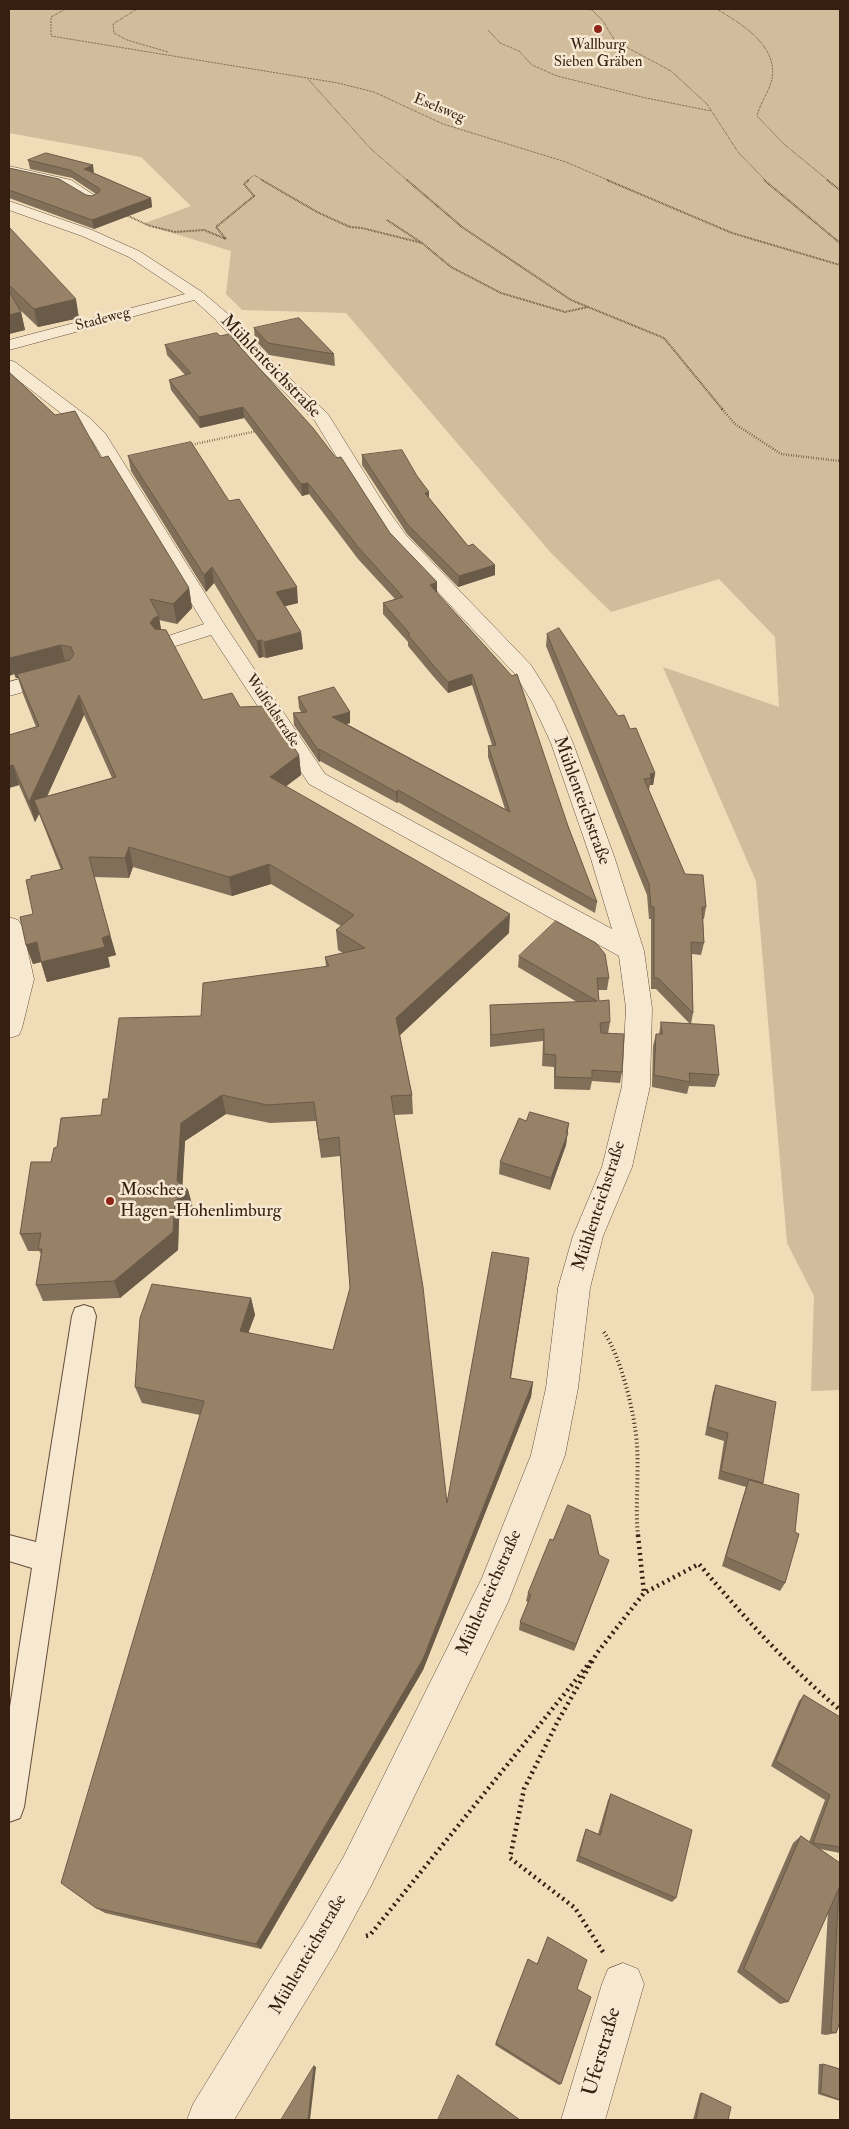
<!DOCTYPE html>
<meta charset="utf-8">
<style>
body{margin:0}
#map{position:relative;width:849px;height:2129px;overflow:hidden;background:#f1dcb8;font-family:"IM FELL Double Pica",serif}
canvas{display:block}
.frame{position:absolute;inset:0;border:10px solid #361e10;pointer-events:none}
</style>
<div id="map">
<canvas width="849" height="2129"></canvas>
<div class="frame"></div>
</div>
<script>
const g = document.querySelector('canvas').getContext('2d');
g.lineJoin = 'round';
function fillPath(path, color) {
  g.fillStyle = color;
  g.fill(path, 'evenodd');
}
function strokePath(path, color, width, dash) {
  g.strokeStyle = color;
  g.lineWidth = width;
  g.lineCap = dash ? 'butt' : 'round';
  g.setLineDash(dash || []);
  g.stroke(path);
}
function label(font, color, halo, rows, align = 'center') {
  g.font = font + ' "IM FELL Double Pica",serif';
  g.lineWidth = 5;
  g.setLineDash([]);
  g.textBaseline = 'middle';
  g.strokeStyle = halo;
  g.fillStyle = color;
  for (const [text, x, y, turn = 0] of rows) {
    g.save();
    g.translate(x, y);
    g.rotate((+turn || 0) * Math.PI / 180);
    g.textAlign = isNaN(turn) ? turn : align;
    if (halo) g.strokeText(text, 0, 0);
    g.fillText(text, 0, 0);
    g.restore();
  }
}
fillPath(new Path2D(`
 M9,9H840V1390L811,1391L814,1296L787,1243L756,881L663,667L779,707L775,637L719,579L611,612L551,553L346,313L242,310L226,294L231,251L143,224L191,206L141,157L9,133Z`), '#d1bc9b');
const service = new Path2D(`
 M84,1305L93,1308L96,1316L24,1807L20,1818L9,1822V1713L32,1568L9,1561V1535L36,1542L72,1316L75,1308Z`);
const minor = new Path2D(`
 M9,166L71,180L100,199L93,203L88,202L61,186L9,174Z
 M9,201L92,230L139,251L202,292L227,313L278,367L328,414L385,506L406,535L531,665L554,702L573,743L615,859L644,951L652,1008L650,1086L632,1167L603,1236L590,1288L578,1388L565,1455L508,1602L372,1884L336,1951L234,2120H187L193,2104L306,1921L344,1856L482,1578L531,1455L546,1388L558,1288L573,1236L602,1167L622,1086L626,1008L619,956L309,784L211,635L166,649L159,647L156,643L159,639L204,624L92,440L79,427L9,373V360L15,362L91,419L105,433L226,627L325,774L612,929L591,859L551,743L532,702L515,674L392,543L367,507L315,421L266,375L215,319L194,300L9,350V340L185,294L129,257L82,236L9,210Z
 M55,669L63,671L66,676L63,681L9,696V682Z
 M9,917L18,920L22,926L34,979L22,1028L19,1035L9,1038Z
 M623,1963L638,1969L644,1984L605,2120H561L602,1984L608,1969Z`);
strokePath(service, '#654e3a', 2);
strokePath(minor, '#654e3a', 1);
strokePath(new Path2D(`
 M66,9L51,17V36L338,83L374,92L443,124L566,162L610,181
 M137,9L113,24L114,33L127,40L168,52
 M582,9L592,10
 M591,9L603,21L615,41L671,71L707,104L738,152L766,181
 M717,9C741,24 778,45 772,79C769,92 760,103 757,116L785,145L829,181
 M488,30L500,43L519,51L532,65L557,76L646,98L711,111
 M308,79L371,149L408,181
 M247,181L254,175L264,181`), '#361e10', 1, [0.5, 1]);
strokePath(new Path2D(`
 M262,180L317,212L350,227L362,228L422,243
 M407,180L462,227L571,300L664,338L723,410
 M607,180L732,233L840,265
 M764,180L840,243
 M827,180L840,190
 M126,215L150,226L175,232L204,230L226,239L216,227L254,196L244,184L249,180
 M387,220L422,243L451,267L501,293L565,312L588,307`), '#361e10', 2, [0.5, 1]);
strokePath(new Path2D(`
 M722,409L735,424L781,454L840,461
 M190,445L257,431`), '#361e10', 2.5, [0.5, 2]);
strokePath(new Path2D(`
 M604,1332C621,1357 635,1414 637,1445C639,1475 635,1506 638,1536`), '#361e10', 4, [1, 3]);
strokePath(new Path2D(`
 M638,1535L644,1593
 M366,1936L370,1935L591,1661
 M603,1952L575,1908L510,1858L524,1789L559,1719L597,1653L644,1593L699,1564C743,1616 788,1666 840,1710`), '#361e10', 4.5, [2, 4]);
fillPath(service, '#f6e8d1');
fillPath(minor, '#f6e8d1');
fillPath(new Path2D(`
 M28,160L94,173L151,198L152,207L94,229L9,198V168L86,195L92,196L96,194L72,178L30,169Z
 M9,227L79,318L38,327L19,309L21,312L25,330L9,334Z
 M254,328L334,354L335,366L269,355L255,340Z
 M220,336L240,339V347L437,592L568,826L597,902L595,913L398,802L397,803L320,761L319,762L294,725L293,713L301,712L299,708L298,697L350,712V723L347,724L505,809L488,757V746L492,745L472,685L448,693L433,676L408,646V642L383,614V603L395,599L358,559L309,494L302,496L244,418L200,428L171,390L169,380L185,375L167,355L165,345Z
 M9,372L101,458L189,588L192,608L177,624L159,620L161,629L203,700L240,707L299,755L301,775L286,786L509,933L400,1035L412,1095L413,1114L394,1115L447,1503L527,1275L511,1378L533,1382L531,1397L423,1670L261,1949L105,1913L96,1908L200,1415L142,1403L135,1387L251,1298L255,1315L248,1333L333,1350L350,1288L340,1156L321,1158L316,1121L270,1123L226,1114L185,1141L182,1185L188,1190L193,1208L179,1219L178,1250L120,1298L43,1301L36,1285L41,1254L39,1251H28L20,1234L57,1147L101,1115L108,1099L201,1016L326,966L325,957L343,953L338,950L336,930L341,926L271,884L232,896L133,867L129,878L94,877L116,955L108,957L110,967L47,982L41,962L33,964L26,945L33,914L61,870L39,814L35,822L19,785L9,788V735L36,727L23,694L18,678H16L14,674L9,676ZM84,715L112,778L47,796Z
 M362,455L417,476L429,492V498L468,546L495,565V575L458,587L407,534L362,465Z
 M128,456L229,501L298,603L285,606L301,632L303,649L266,658L263,657L259,658L214,583L206,592L131,471Z
 M547,634L618,716L630,729L655,773L653,785H650L649,790L685,874L706,907L704,919H703L704,943L701,955L692,954L693,1013L691,1024L719,1075L715,1087L689,1086L687,1094L652,1087L653,1046L656,1034H659L661,1022L690,1024L656,989H651V919H649L647,895L546,646Z
 M519,956L609,978L607,990H598L599,1001L610,1022L608,1034L622,1072L620,1083L592,1081L590,1090L554,1089V1067L542,1066L543,1041L490,1047V1005L577,1002L518,967Z
 M567,1133L566,1145L550,1190L499,1174L500,1162Z
 M716,1385L763,1483L762,1484L785,1583L780,1591L722,1566L746,1487L718,1479L724,1441L705,1435L713,1393Z
 M553,1540L599,1555L606,1568L574,1651L519,1630L520,1622L528,1602L526,1601L528,1593Z
 M804,1695L840,1717V1853L820,1849L840,1863L836,2033L826,2035L821,2034L828,1911L788,2002L780,2004L737,1972L793,1843L801,1836L809,1842L825,1800L771,1766L799,1701Z
 M611,1794L676,1898L672,1902L576,1861L584,1834L586,1829L598,1834L608,1800Z
 M548,1937L577,1989L561,2084L559,2085L495,2045L527,1962L528,1959L537,1964Z
 M819,2064H823L840,2069V2101L818,2094Z
 M700,2093H702L728,2120H693Z`), '#826f59');
fillPath(new Path2D(`
 M93,165L94,173L84,169Z
 M151,198L152,207L94,229L92,220Z
 M76,299L79,318L38,327L34,309Z
 M21,312L25,330L9,334V315Z
 M243,407L244,418L200,428L199,417Z
 M308,483L309,494L302,496L301,484Z
 M429,492V502L425,493Z
 M495,565V575L458,587L459,576Z
 M212,567L214,583L206,592L204,575Z
 M437,582V594L430,585Z
 M297,587L298,603L278,608L276,592Z
 M189,588L192,608L177,624L173,604Z
 M159,616L162,636L154,643L150,623L154,618Z
 M301,632L303,649L266,658L264,642Z
 M261,640L263,657L259,658L257,641Z
 M61,645L66,665L17,674L18,678H16L10,658Z
 M9,654L14,674L9,676Z
 M472,674V685L448,693V682Z
 M79,695L84,715L40,812L34,800L39,814L35,822L29,802Z
 M350,712V723L333,728L332,717Z
 M319,749L320,761L319,762L318,750Z
 M299,755L301,775L272,797L270,777Z
 M13,765L19,785L9,788V766Z
 M655,773L653,785H650L651,778L650,774Z
 M398,790V802L397,803L396,792Z
 M129,847L133,867L129,878L125,858Z
 M269,864L271,884L232,896L229,877Z
 M510,914L509,933L397,1038L396,1018Z
 M110,935L116,955L108,957L110,967L47,982L41,962L33,964L26,945L37,942L102,938Z
 M222,1095L226,1114L185,1141L182,1195L188,1190L193,1208L179,1219L178,1250L120,1298L114,1281L175,1201L181,1123Z
 M569,1123L566,1145L550,1190L551,1178Z
 M529,1258L527,1275L508,1394L510,1378Z
 M251,1298L255,1315L243,1347L240,1331Z
 M533,1382L531,1397L423,1670L261,1949L256,1944Z
 M609,1560L606,1568L574,1651L576,1644Z
 M314,2066L316,2067L310,2120H308Z`), '#6a5a48');
const building = new Path2D(`
 M46,153L93,165L84,169L151,198L92,220L9,190V168L59,179L86,195L92,196L99,192L100,189L70,170L28,160Z
 M9,227L76,299L34,309L9,285Z
 M9,291L21,312L9,315Z
 M299,318L334,354L268,343L254,328Z
 M217,333L220,336L234,333L240,339L232,338L313,428L336,458L341,457L390,533L437,582L430,585L512,676L517,674L568,826L597,902L398,790L396,792L319,749L318,750L293,713L307,712L298,697L334,687L350,712L332,717L510,812L488,746L496,745L472,674L448,682L433,665L408,635L410,634L383,603L403,597L358,547L308,483L301,484L243,407L199,417L169,380L191,373L165,345Z
 M9,372L55,415L75,411L101,458L108,456L189,588L173,604L150,599L159,616L154,618L150,623L155,629L166,630L203,700L232,693L240,707L266,706L299,755L270,777L510,914L396,1018L412,1095L391,1096L423,1287L447,1503L492,1252L529,1258L510,1378L533,1382L423,1659L256,1944L96,1908L61,1883L204,1401L135,1387L140,1318L152,1284L251,1298L240,1331L333,1350L350,1288L339,1137L319,1140L314,1102L267,1105L222,1095L181,1123L177,1181L188,1190L175,1201L173,1232L114,1281L36,1285L42,1249H38L41,1233L20,1234L31,1162H51L54,1148L57,1147L61,1118L101,1115L103,1099H108L119,1018L201,1016L203,983L329,966L325,957L365,948L336,930L354,915L269,864L229,877L129,847L125,858L89,857L110,935L102,938L105,947L41,962L37,942L26,945L20,917L33,914L26,880L31,879V876L63,869L34,800L116,777L79,695L29,802L13,765L9,766V735L39,726L17,674L70,660L74,654L71,647L61,645L10,658L9,654Z
 M191,442L229,501L239,499L297,587L276,592L301,632L264,642L261,640L257,641L212,567L204,575L128,456Z
 M402,450L417,476L429,492L425,493L429,498L468,546L473,544L495,565L459,576L407,524L362,455Z
 M559,628L618,716L624,715L630,729L636,728L655,773L650,774L651,778L644,779L685,874L703,875L706,907H702L704,943L691,942L693,1013L658,978H654V907H651L649,884L547,634Z
 M556,921L596,943L605,954L609,978H597L599,1001L609,1000L610,1022L600,1023L601,1033L624,1034L622,1072L592,1070V1078L555,1077L556,1055L544,1054V1029L491,1035L490,1005L597,1001L519,956Z
 M661,1022L714,1025L719,1075L689,1073L690,1082L654,1075L656,1034H662Z
 M530,1112L569,1123L566,1133H568L551,1178L500,1162L519,1118L526,1121Z
 M716,1385L776,1402L763,1483L721,1471L728,1433L708,1427Z
 M749,1480L799,1494L795,1532L799,1534L785,1583L726,1557Z
 M568,1505L590,1515L599,1555L609,1560L576,1644L520,1622L531,1595L528,1593L550,1539L553,1540Z
 M804,1695L840,1717V1847L813,1843L830,1795L776,1761Z
 M611,1794L692,1830L676,1898L579,1856L586,1829L600,1835Z
 M801,1836L840,1863V2022L836,2033L831,2032L839,1888L788,2002L744,1969Z
 M548,1937L587,1960L577,1989L591,1997L561,2084L496,2043L528,1959L537,1964Z
 M823,2064L840,2069V2100L821,2093Z
 M314,2066L308,2120H281Z
 M458,2075L520,2120H438Z
 M702,2093L731,2107L728,2120H696Z`);
fillPath(building, '#978167');
strokePath(building, '#6a5a48', 1);
for (const [x, y, r, color] of [
 [598,29,5,"#8f2418"],
 [110,1201,5,"#8f2418"]
]) {
  const dot = new Path2D();
  dot.arc(x, y, r, 0, 2 * Math.PI);
  g.fillStyle = color;
  g.fill(dot);
  strokePath(dot, '#f6e8d1', 2);
}
label('15px', '#361e10', '#f6e8d1', [
 ["Wallburg",598,46],
 ["Sieben Gräben",598,63]
]);
label('15px', '#361e10', '#f6e8d1', [
 ["Eselsweg",439,109,22],
 ["Stadeweg",103,320,-15],
 ["Wulfeldstraße",272,711,56]
]);
label('18px', '#361e10', '#f6e8d1', [
 ["Mühlenteichstraße",270,367,46],
 ["Mühlenteichstraße",581,801,70],
 ["Mühlenteichstraße",600,1206,-72],
 ["Mühlenteichstraße",490,1593,-66],
 ["Mühlenteichstraße",309,1955,-60]
]);
label('18px', '#361e10', '#f6e8d1', [
 ["Moschee",120,1191],
 ["Hagen-Hohenlimburg",120,1212]
], 'left');
label('21px', '#361e10', '#f6e8d1', [
 ["Uferstraße",603,2052,-74]
]);
</script>
